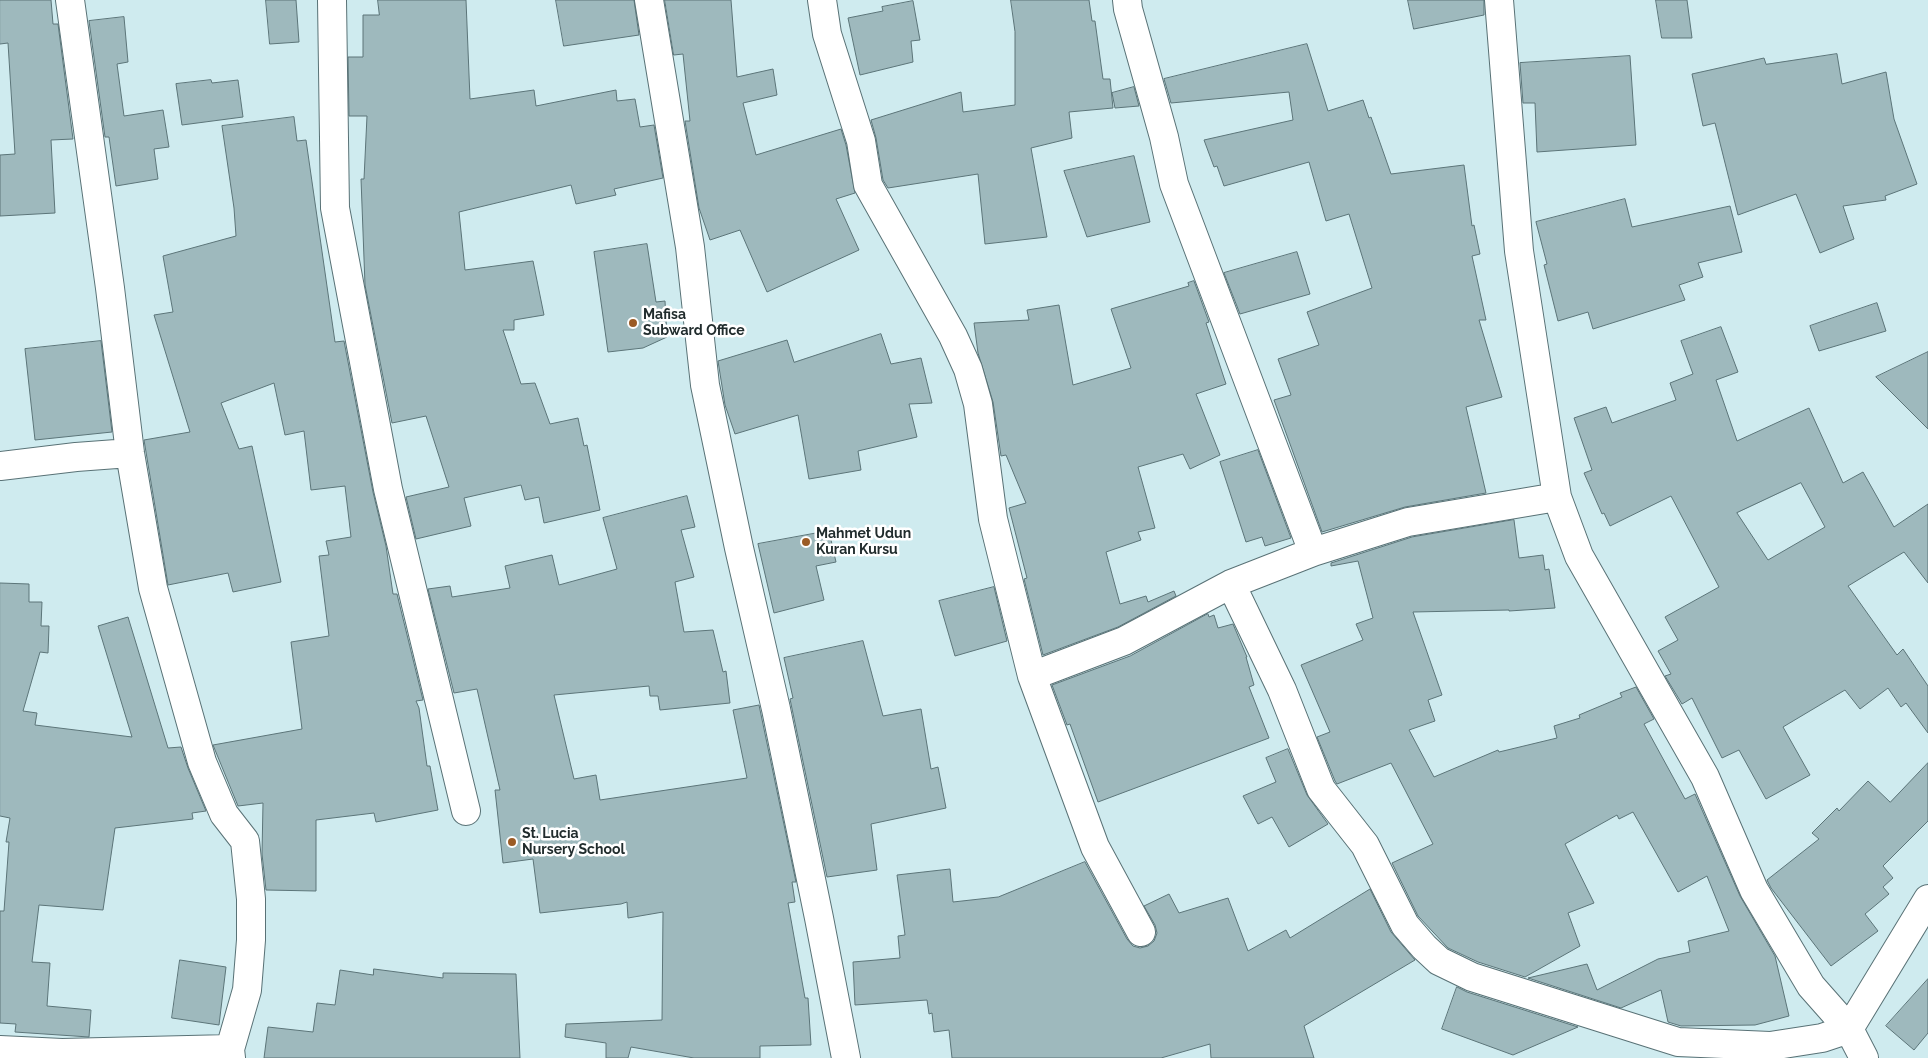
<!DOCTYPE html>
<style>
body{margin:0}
canvas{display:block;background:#cfebef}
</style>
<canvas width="1928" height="1058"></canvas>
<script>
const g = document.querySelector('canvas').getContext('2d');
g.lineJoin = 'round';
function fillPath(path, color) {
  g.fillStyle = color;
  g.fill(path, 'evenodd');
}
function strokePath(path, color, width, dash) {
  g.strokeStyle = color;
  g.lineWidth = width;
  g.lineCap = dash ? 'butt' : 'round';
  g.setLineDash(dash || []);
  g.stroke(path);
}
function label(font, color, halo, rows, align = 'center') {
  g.font = font + ' Raleway,sans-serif';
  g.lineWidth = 5;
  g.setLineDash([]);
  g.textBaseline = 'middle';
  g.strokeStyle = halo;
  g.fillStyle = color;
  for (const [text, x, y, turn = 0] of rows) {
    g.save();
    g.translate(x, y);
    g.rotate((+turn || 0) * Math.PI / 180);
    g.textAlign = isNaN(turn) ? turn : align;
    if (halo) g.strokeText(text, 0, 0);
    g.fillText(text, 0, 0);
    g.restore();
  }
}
const building = new Path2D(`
 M0,0H51L53,24H58L73,139L51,140L55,213L0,216V155L15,154L8,43L0,44Z
 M266,0H296L299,42L270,44Z
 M378,0H466L470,99L534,90L536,106L616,90L617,101L635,99L640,127L654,125L663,178L614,189L616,195L576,204L571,185L459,212L465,270L533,261L544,315L514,320V330H503L521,384L535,383L550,424L578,418L584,446L587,445L600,510L544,523L539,497L525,500L521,485L464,498L471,526L416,539L406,497L449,487L426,416L392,423L365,285L361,179H364L367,116H349L348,57H363V15H379Z
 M556,0H634L639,35L564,46Z
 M665,0H731L737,77L773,69L777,95L743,103L756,155L841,129L846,145L855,193L836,199L859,250L767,292L740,230L710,240L699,208L685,121H690L683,54L674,55Z
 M1011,0H1089L1092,21H1095L1103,79H1110L1113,108L1069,112L1072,138L1031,148L1047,237L985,244L978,174L888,188L883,180L876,138L871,120L961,92L963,112L1015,105V32Z
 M1408,0H1484V15L1414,29Z
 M1656,0H1687L1692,38H1662Z
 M913,1L920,40L911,41L913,62L860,75L848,18L883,11L882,7Z
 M124,17L128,62L117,64L124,116L163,110L169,147L154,149L158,179L116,186L109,137H105L89,21Z
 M1307,44L1328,111L1363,100L1369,118L1371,117L1391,174L1464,165L1472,226L1474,225L1480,254L1472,256L1486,320H1479L1502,397L1466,407L1486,493L1405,507L1322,532L1274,400L1291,395L1278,359L1319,345L1307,312L1372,288L1349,214L1326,221L1309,162L1224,186L1217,166L1214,167L1204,140L1293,120L1289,92L1171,103L1164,79Z
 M1837,54L1842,84L1886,72L1894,119L1917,184L1885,196L1886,200L1843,206L1854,239L1820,253L1796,194L1738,215L1715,123L1703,126L1692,74L1764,58L1766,64Z
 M1630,56L1636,145L1537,152L1535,103H1523L1520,63Z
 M211,80L212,83L238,80L243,117L182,125L176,84Z
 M1134,87L1139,106L1115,108L1112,93Z
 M294,117L297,141L306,140L335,342L344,341L373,492L386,546L393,594H397L423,700L416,701L419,708L427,766H430L438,810L376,822L374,813L316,820V891L266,890L262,854L263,803L238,806L213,745L302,729L291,642L329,636L319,556L329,555L326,541L351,537L345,486L311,490L304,431L285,435L274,383L221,403L239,449L252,446L281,582L233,592L228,573L168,585L144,440L190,432L154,315L173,312L163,256L236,236L234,208L222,126Z
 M1134,156L1150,222L1087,237L1064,171Z
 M1625,199L1632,227L1730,206L1742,252L1698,263L1703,277L1679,285L1685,300L1593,329L1588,312L1558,321L1544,265L1547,264L1536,222Z
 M647,244L656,302L665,301L667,337L643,348L608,352L594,252Z
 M1297,252L1310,294L1240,314L1224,273Z
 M1194,281L1209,322L1206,323L1226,384L1196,394L1220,455L1190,469L1183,454L1138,467L1155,528L1138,532L1141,540L1106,552L1120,604L1146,596L1148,602L1174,591L1176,596L1118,627L1043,655L1024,579L1027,578L1009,508L1026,503L1006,455L1001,456L993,402L978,353L974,323L1029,320L1027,310L1059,305L1073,385L1131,368L1111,309L1189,286L1188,283Z
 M1877,303L1886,331L1819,351L1810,326Z
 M1721,327L1738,372L1716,380L1737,441L1809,408L1843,483L1863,472L1894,527L1928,504V583L1904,552L1848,586L1897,655L1903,649L1928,686V733L1906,703L1901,707L1888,688L1860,709L1845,690L1783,727L1810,775L1766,799L1739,750L1722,758L1692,698L1682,704L1665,676L1671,674L1658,651L1678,640L1665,617L1719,587L1671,496L1610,526L1604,513L1602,514L1584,473L1592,470L1574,418L1606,407L1612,423L1676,400L1670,383L1693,374L1681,341ZM1801,483L1825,527L1768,560L1737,513Z
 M881,334L891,364L921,358L932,403L909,404L917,437L858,451L861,470L809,479L798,415L735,434L725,405L718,361L787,340L794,362Z
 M101,341L112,432L35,440L25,349Z
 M1928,352V429L1876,377Z
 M1258,450L1291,538L1265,546L1262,537L1246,542L1220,462Z
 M687,496L695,527L681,530L694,577L675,582L684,632L713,630L723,672L726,671L730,703L660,710L658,696H650L649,686L554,695L574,779L596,775L600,800L747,778L733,710L759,705L796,882H792L795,902L788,903L805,998H808L811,1045L760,1046V1058H694L631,1047L628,1058H606V1043L565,1037L566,1024L662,1020L663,912L628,918L627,902L621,904L540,913L533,859L503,863L495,790H500L477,689L454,693L428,589L450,586L452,597L510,588L505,566L552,555L559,585L617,569L603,518Z
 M1514,520L1519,558L1543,555L1545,570L1549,569L1555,608L1509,611V610L1413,612L1442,695L1428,700L1435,721L1409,730L1434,777L1498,750L1499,752L1557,738L1554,726L1580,718L1579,715L1622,697L1620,693L1636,687L1654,719L1644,724L1685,799L1695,794L1740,896L1775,956L1789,1016L1755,1025L1681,1026L1668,1022L1661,990L1621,1008L1528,978L1587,964L1597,990L1658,959L1690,952L1688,941L1729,931L1707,876L1678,892L1633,812L1619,819L1617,815L1565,844L1594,903L1568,913L1580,946L1525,977L1478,962L1448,948L1418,916L1392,863L1433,844L1391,763L1337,784L1335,781L1317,737L1330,732L1301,665L1363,640L1356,624L1373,618L1358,561L1331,566V563L1412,537Z
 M829,531L836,562L816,566L824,600L774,613L758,544Z
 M0,583L29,584V602H42L41,626H49L48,653L40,652L23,711L37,713L35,725L132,737L98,626L128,617L168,748L181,747L188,768L206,811L192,813L193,819L115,828L103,910L39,905L32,962L50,963L47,1006L91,1010L89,1037L15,1032L16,1024L0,1023V911H4L9,842H6L10,818L0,816Z
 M994,587L1007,641L955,656L939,601Z
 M1208,614L1209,617L1214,615L1218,628L1233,624L1247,657H1246L1254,685L1249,687L1269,738L1098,802L1070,724L1067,725L1052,685L1130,656Z
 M863,641L883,716L921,709L931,769L938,767L946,808L871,824L877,870L827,877L790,699L793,698L784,658Z
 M1288,749L1307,795L1328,824L1289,847L1272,817L1258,824L1243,796L1276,782L1266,758Z
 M1928,763V821L1883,866L1893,878L1883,887L1889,894L1865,914L1878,931L1831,966L1771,888L1767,880L1819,839L1812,833L1837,808L1839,811L1868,781L1890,802Z
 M1085,862L1127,939L1133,946L1140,948L1148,946L1154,941L1157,933L1155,925L1144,906L1169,894L1179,913L1228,898L1248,951L1286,930L1290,938L1370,889L1391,932L1415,960L1304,1026L1314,1058H1211L1210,1044L1161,1058H952L949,1030L934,1032L932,1013L929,1014L927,1000L855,1005L853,962L900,958L898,936L905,935L897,875L950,869L953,902L998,897Z
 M180,960L226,967L219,1025L172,1018Z
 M374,969L443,978V973L516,974L520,1058H264L268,1027L313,1032L317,1003L335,1005L340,970L373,975Z
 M1928,979V1033L1914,1050L1886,1026Z
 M1457,987L1467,992L1578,1027L1513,1055L1442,1029Z`);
fillPath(building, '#9eb9bd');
strokePath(building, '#5c7579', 1);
const minor = new Path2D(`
 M70,0L110,288L130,453L153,588L202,762L224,814L245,841L251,899V940L247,990L230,1049L231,1058
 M332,0L335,208L388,489L466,811
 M649,0L690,247L705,385L739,548L776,709L819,918L846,1058
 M822,0L827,34L861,141L868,185L953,336L968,369L978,404L993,519L1032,676L1095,847L1141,932
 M1127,0L1128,9L1164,137L1174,184L1313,552
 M1499,0L1519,251L1557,497L1579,556L1705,777L1754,890L1811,986L1849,1029L1864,1058
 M0,466L76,457L130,453
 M1231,584L1282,690L1321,789L1365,845L1405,925L1424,947L1439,961L1472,977L1678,1042L1770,1046L1822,1038L1849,1029L1928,899
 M1032,676L1124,641L1231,584L1313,552L1408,522L1557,497
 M0,1050L62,1053L230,1049`);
strokePath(minor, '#597276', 30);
strokePath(minor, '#fff', 28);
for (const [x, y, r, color] of [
 [633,323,5,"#9b5b25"],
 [806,542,5,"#9b5b25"],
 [512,842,5,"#9b5b25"]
]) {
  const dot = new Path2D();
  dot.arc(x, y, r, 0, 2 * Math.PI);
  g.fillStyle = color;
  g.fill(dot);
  strokePath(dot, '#fff', 2);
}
label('bold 14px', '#212c2d', '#fff', [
 ["Mafisa",643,315],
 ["Subward Office",643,331],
 ["Mahmet Udun",816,534],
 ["Kuran Kursu",816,550],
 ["St. Lucia",522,834],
 ["Nursery School",522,850]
], 'left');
</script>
